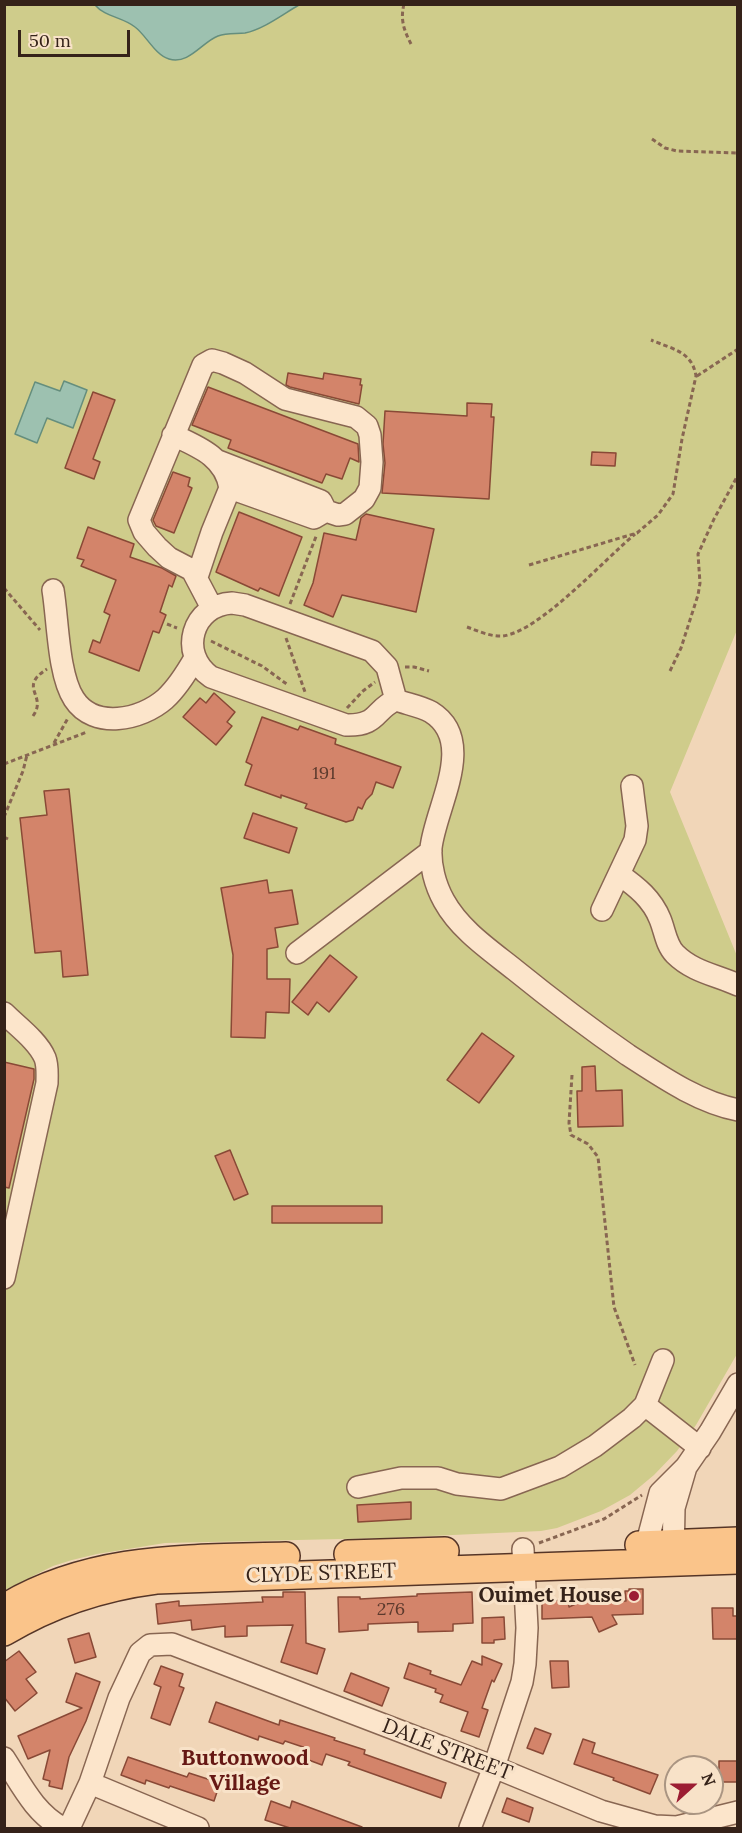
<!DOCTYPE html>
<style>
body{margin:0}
#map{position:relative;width:742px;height:1833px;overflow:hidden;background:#f1d6b8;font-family:Lora,serif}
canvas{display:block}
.frame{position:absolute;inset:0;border:6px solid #352219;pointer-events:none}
.north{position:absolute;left:664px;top:1755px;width:60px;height:60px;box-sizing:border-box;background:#f8e2c8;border:2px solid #aa9582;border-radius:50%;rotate:69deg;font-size:16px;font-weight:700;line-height:24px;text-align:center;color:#352219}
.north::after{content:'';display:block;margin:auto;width:21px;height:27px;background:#9c1d33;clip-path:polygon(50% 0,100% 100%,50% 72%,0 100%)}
.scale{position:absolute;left:18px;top:30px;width:112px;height:27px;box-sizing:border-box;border:3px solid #352219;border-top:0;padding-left:8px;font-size:18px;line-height:21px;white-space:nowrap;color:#352219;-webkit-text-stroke:4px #f8e2c8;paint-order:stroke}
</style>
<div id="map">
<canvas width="742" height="1833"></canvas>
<div class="frame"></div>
<div class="north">N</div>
<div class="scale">50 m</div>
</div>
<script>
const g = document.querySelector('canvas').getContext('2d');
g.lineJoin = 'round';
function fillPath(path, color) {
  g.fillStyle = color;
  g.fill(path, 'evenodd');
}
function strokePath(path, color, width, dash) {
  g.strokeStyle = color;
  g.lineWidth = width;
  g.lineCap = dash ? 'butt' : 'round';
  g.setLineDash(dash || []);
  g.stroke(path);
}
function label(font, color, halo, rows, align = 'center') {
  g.font = font + ' Lora,serif';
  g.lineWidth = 6;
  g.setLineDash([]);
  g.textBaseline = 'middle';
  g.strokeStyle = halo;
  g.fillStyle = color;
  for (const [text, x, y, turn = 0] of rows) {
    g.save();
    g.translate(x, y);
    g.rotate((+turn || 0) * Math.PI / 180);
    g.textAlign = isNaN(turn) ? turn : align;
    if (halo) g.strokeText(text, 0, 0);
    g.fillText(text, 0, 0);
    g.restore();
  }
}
fillPath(new Path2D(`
 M5,5H737V630L670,792L737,956V1354L696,1425L677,1451L654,1475L630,1495L601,1511L557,1528L541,1531L386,1538L165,1543L97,1554L72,1560L53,1566L5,1590Z`), '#cfcc8b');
const water = new Path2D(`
 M95,5H299C283,14 264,29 245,33C236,34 227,33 218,36C202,42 189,65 169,59C155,55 146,35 135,27C123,17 105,17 95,5Z
 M64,381L87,390L73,428L47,418L37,443L15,434L35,382L60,391Z`);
fillPath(water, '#9dc1b0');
strokePath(water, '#658e7d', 1.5);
const building = new Path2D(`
 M288,373L323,379L324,373L361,379L360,385H362L359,404L290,387L286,385Z
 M208,387L358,444L359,462L350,458L342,479L326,474L322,483L228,448L231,440L192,425Z
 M93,392L115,400L93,459L100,462L94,479L65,468Z
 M467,403L492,404L491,417H494L489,499L382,493L385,463L383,444L385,411L467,416Z
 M592,452L616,453L615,466L591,465Z
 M173,472L190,478L188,486L192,488L174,533L156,526L153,520Z
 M239,512L302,537L279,596L260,588L258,591L216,572Z
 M366,514L434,529L416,612L342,595L333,617L304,605L313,583L324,533L356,540L361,518Z
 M88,527L134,544L130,557L162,568L176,576L172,587L169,585L160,612L166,615L159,633L153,631L139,671L89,652L93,640L100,643L110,615L104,612L116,580L81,566L84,560L77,558Z
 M214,693L235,712L227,722L232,726L216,745L183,717L200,698L206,703Z
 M262,717L298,730L300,726L336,739L335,744L401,767L393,788L376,782L372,794L366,800L362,809L358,807L353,820L346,822L305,808L307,804L281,795V798L245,785L252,765L246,762Z
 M69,789L88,975L63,977L61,951L35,953L20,818L47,815L44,791Z
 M253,813L297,828L289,853L244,838Z
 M267,880L269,893L292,890L298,924L275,928L278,947L267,949V979H290L289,1013L266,1012L265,1038L231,1037L233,955L221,888Z
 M330,955L357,977L329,1012L317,1002L308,1015L292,1002Z
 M482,1033L514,1056L479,1103L447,1080Z
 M4,1062L34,1069V1079L9,1188L4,1187Z
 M595,1066L596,1091L622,1090L623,1126L578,1127L577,1091H582V1067Z
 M230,1150L248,1194L234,1200L215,1156Z
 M272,1206H382V1223H272Z
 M411,1502V1519L358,1522L357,1505Z
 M629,1589H643V1614L612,1615L617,1624L599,1632L592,1617L542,1619V1601L568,1600L569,1607L602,1592L606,1601H626L625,1591H629Z
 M283,1592H305L306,1643L325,1649L317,1674L281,1662L293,1625L247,1626V1636L225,1637V1626L192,1630L191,1620L158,1624L156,1604L179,1601V1606L263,1602L262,1597H283Z
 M472,1592L473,1623L453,1624V1631L418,1632V1622L368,1624V1630L339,1632L338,1597H360V1599L417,1596V1594Z
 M712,1608H733V1616H738V1639H713Z
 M504,1617L505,1639L494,1640V1643H482V1618Z
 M89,1633L96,1657L75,1663L68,1639Z
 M19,1651L36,1672L26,1679L37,1693L15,1711L4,1697V1662Z
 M482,1656L502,1664L494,1682L492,1680L482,1708L488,1710L479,1737L461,1731L468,1712L440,1702L443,1695L435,1692L436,1689L404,1678L409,1663L431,1671L430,1674L461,1685L472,1661L482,1665Z
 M550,1661H568L569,1687L552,1688Z
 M161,1666L183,1674L179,1686L184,1688L170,1725L151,1718L161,1687L154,1684Z
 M76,1673L100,1682L86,1721L69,1757L62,1789L49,1786L50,1781L43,1779L50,1750L28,1759L18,1736L82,1708L66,1702Z
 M351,1673L389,1688L382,1706L344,1691Z
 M216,1702L279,1725L280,1720L335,1738L334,1740L365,1750L364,1754L446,1783L441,1798L348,1765L350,1762L326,1754L322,1765L306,1759L309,1749L285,1741L283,1744L259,1736L258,1740L209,1722Z
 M535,1728L551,1734L543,1754L527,1748Z
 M583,1739L595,1743L592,1753L658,1775L650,1794L613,1780L614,1778L574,1764Z
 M128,1757L187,1777L189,1773L220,1783L214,1801L170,1786L169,1788L146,1780L145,1784L121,1775Z
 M719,1761H738V1782H719Z
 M507,1798L533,1808L529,1822L502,1812Z
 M271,1801L290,1808L292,1801L362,1827V1828H290L265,1820Z`);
fillPath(building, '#d3846a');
strokePath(building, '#894936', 1.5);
const minor = new Path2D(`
 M173,435C199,447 225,457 230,488L314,518L326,511L321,501L218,461
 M197,577L212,532L230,488
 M53,590C58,620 58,675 74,699C94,730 141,720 165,699C177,688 187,672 195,658
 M232,603L245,605L372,651L387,667L396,700C374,709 379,726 346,725L211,677C178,654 192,605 232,603Z
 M212,608L192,570L169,558L157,547L144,532L139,520L203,365L212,360L223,363L245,373L285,399L356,417L367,426L370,435L372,462L370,488L364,499L345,514L338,515L326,511
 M396,700C407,704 420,706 431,712C478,741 435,808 431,848C430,865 435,885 444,901C460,930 490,950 515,970C552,1000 589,1028 628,1055C662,1077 698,1102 738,1110
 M620,875C637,887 652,899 660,919C665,931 666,945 675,954C693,972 716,975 738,985
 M602,910L635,840L637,826L632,786
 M297,953L431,851
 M4,1013C17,1026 38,1041 45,1058C48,1066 47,1075 47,1083L4,1278
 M645,1405L700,1448
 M358,1487L401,1478H438L457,1484L501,1489L560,1467L595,1446L632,1418L645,1405L663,1360
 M673,1559L674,1508L686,1467
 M648,1560L649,1535L660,1493L686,1467L710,1432L738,1384
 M4,1758C21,1784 35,1814 63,1828
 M90,1783L198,1828
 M69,1828L90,1783L119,1698L140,1653L150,1645L172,1644L494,1767L601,1811L655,1826L677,1827L738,1812
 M470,1828L494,1767L522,1682L525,1664L527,1628L523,1549`);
const major = new Path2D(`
 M639,1545L738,1541
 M348,1554L445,1551
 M4,1608C92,1555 188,1559 286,1556
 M4,1632C52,1603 101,1587 156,1580L738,1560`);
strokePath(minor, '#886652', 24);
strokePath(major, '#553527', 30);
strokePath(new Path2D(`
 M404,4C400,20 404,30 411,44
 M652,139L665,148L677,151L738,153
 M697,376L738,349
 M529,565L637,533L658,515L673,494L682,439L696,376C692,351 672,349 651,340
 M4,588L40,630
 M290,604L317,534
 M167,624L177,628
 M467,627C478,631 491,637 503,636C540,631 604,560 635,534
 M286,638L305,692
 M211,641L262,666L288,685
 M405,667H414L429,671
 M670,671L681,648L698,595L700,583L698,554L714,519L738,475
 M347,708L363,691L375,682
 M33,716C48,695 17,688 47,669
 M54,743L68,718
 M4,764L87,732
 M4,817L23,771L27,755
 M4,837L8,839
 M572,1075L569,1123L571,1135L588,1144L598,1157L614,1307L635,1365
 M539,1543L604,1519L642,1495`), '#886652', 3, [4.5, 3]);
strokePath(minor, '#fce5cb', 21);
strokePath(major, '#fac48a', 27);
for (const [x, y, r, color] of [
 [634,1596,6,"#9c1d33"]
]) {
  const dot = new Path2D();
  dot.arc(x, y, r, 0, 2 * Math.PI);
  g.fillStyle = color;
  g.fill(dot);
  strokePath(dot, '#f8e2c8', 2);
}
label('18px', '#5c3a2d', null, [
 ["191",324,774],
 ["276",391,1610]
]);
label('21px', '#352219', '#f8e2c8', [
 ["CLYDE STREET",321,1574,-2],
 ["DALE STREET",447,1750,21]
]);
label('bold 21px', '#352219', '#f8e2c8', [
 ["Ouimet House",622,1596]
], 'right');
label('bold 22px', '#661814', '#f8e2c8', [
 ["Buttonwood",245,1759],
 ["Village",245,1784]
]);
</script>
